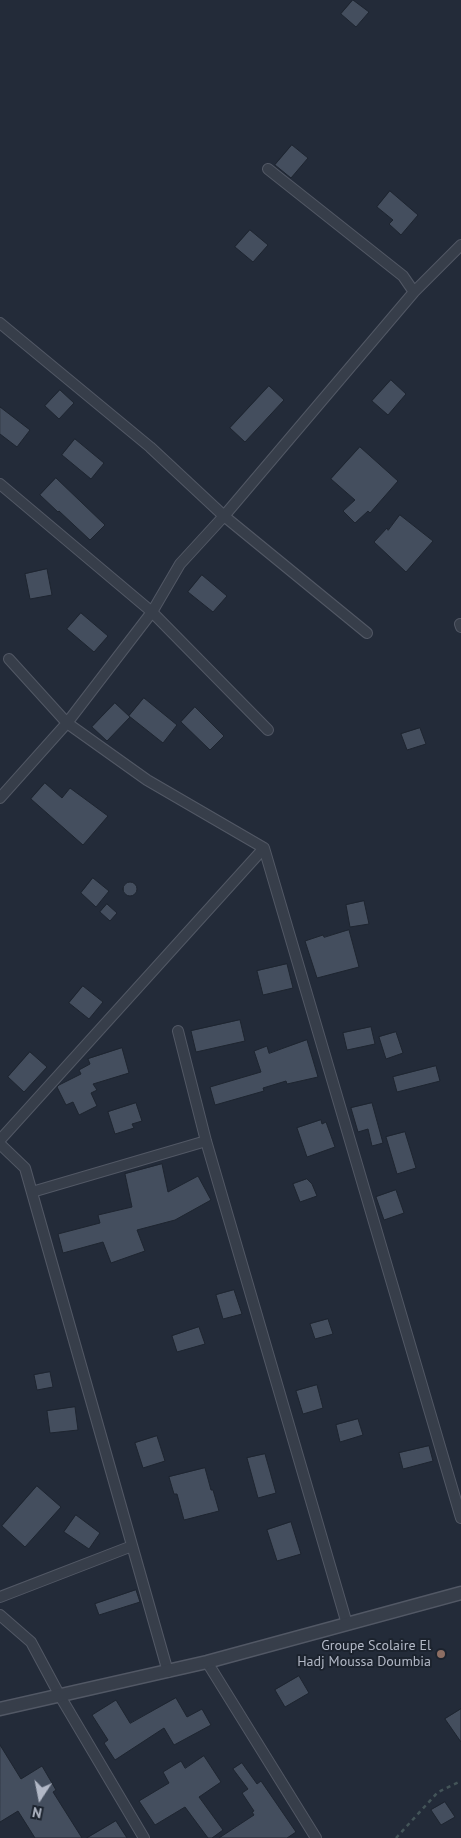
<!DOCTYPE html>
<style>
body{margin:0}
#map{position:relative;width:461px;height:1838px;overflow:hidden;background:#232b39;font-family:"PT Sans",sans-serif}
canvas{display:block}
.north{position:absolute;left:15px;top:1773px;width:50px;height:50px;-webkit-text-stroke:4px #1c232e;paint-order:stroke;rotate:191deg;font-size:14px;font-weight:700;line-height:20px;text-align:center;color:#b2b8c6}
.north::after{content:'';display:block;margin:auto;width:18px;height:22px;background:#b2b8c6;clip-path:polygon(50% 0,100% 100%,50% 72%,0 100%)}
</style>
<div id="map">
<canvas width="461" height="1838"></canvas>
<div class="north">N</div>
</div>
<script>
const g = document.querySelector('canvas').getContext('2d');
g.lineJoin = 'round';
function fillPath(path, color) {
  g.fillStyle = color;
  g.fill(path, 'evenodd');
}
function strokePath(path, color, width, dash) {
  g.strokeStyle = color;
  g.lineWidth = width;
  g.lineCap = dash ? 'butt' : 'round';
  g.setLineDash(dash || []);
  g.stroke(path);
}
function label(font, color, halo, rows, align = 'center') {
  g.font = font + ' "PT Sans",sans-serif';
  g.lineWidth = 4;
  g.setLineDash([]);
  g.textBaseline = 'middle';
  g.strokeStyle = halo;
  g.fillStyle = color;
  for (const [text, x, y, turn = 0] of rows) {
    g.save();
    g.translate(x, y);
    g.rotate((+turn || 0) * Math.PI / 180);
    g.textAlign = isNaN(turn) ? turn : align;
    if (halo) g.strokeText(text, 0, 0);
    g.fillText(text, 0, 0);
    g.restore();
  }
}
const building = new Path2D(`
 M353,0L369,12L356,27L341,14Z
 M292,145L308,158L291,178L275,165Z
 M390,191L418,215L401,235L389,224L393,220L377,207Z
 M250,230L268,245L253,262L235,247Z
 M391,380L406,394L388,415L372,401Z
 M269,386L284,400L245,442L230,428Z
 M60,390L74,403L59,419L45,406Z
 M0,407L30,430L17,447L0,434Z
 M75,439L104,463L91,479L62,455Z
 M360,447L398,481L370,513L368,511L355,523L343,511L355,500L331,479Z
 M56,478L105,525L90,540L59,511L58,512L40,495Z
 M400,515L433,541L406,572L374,542L387,528L388,530Z
 M47,569L52,595L30,599L25,574Z
 M202,575L227,596L213,612L188,592Z
 M81,613L108,636L94,652L67,629Z
 M144,698L177,725L163,743L129,716Z
 M115,703L130,717L107,741L92,727Z
 M195,707L224,736L210,750L181,722Z
 M420,728L426,744L407,750L401,734Z
 M45,783L62,798L70,788L108,816L83,845L31,799Z
 M93,878L109,891L96,907L81,893Z
 M123 889a7 7 0 1 1 14 0a7 7 0 1 1-14 0Z
 M364,901L369,924L350,927L346,905Z
 M107,904L117,913L110,921L100,912Z
 M349,930L359,967L317,978L305,941L323,935L324,937Z
 M287,964L293,988L263,995L257,971Z
 M83,986L103,1002L89,1019L69,1003Z
 M240,1020L245,1041L196,1052L191,1031Z
 M371,1027L375,1044L347,1050L343,1033Z
 M396,1032L403,1053L386,1059L379,1037Z
 M307,1040L318,1077L287,1084L286,1081L263,1088L264,1091L215,1105L210,1087L261,1072L254,1051L267,1046L269,1053Z
 M122,1048L129,1073L93,1084L97,1090L91,1093L97,1106L79,1115L73,1102L66,1105L57,1087L59,1085L81,1074L79,1070L90,1064L88,1059Z
 M30,1052L47,1067L24,1092L8,1077Z
 M436,1066L440,1081L397,1092L393,1077Z
 M136,1103L142,1121L132,1124L134,1128L115,1134L108,1112Z
 M372,1103L383,1143L372,1146L368,1129L358,1132L351,1108Z
 M321,1120L322,1124L326,1122L335,1147L307,1157L297,1128Z
 M405,1132L416,1168L397,1174L386,1137Z
 M162,1164L168,1192L198,1176L211,1200L175,1220L137,1230L145,1251L111,1263L103,1242L63,1253L58,1234L100,1223L98,1215L132,1207L125,1174Z
 M307,1179L312,1184L317,1196L300,1202L293,1184Z
 M396,1190L404,1213L384,1220L376,1197Z
 M234,1290L242,1314L223,1319L216,1295Z
 M328,1319L333,1334L315,1339L310,1324Z
 M199,1327L205,1344L177,1352L172,1336Z
 M50,1372L53,1387L37,1390L34,1375Z
 M317,1385L323,1408L303,1414L296,1391Z
 M75,1407L78,1430L50,1433L47,1411Z
 M358,1419L363,1435L340,1442L336,1425Z
 M157,1436L165,1461L143,1468L135,1443Z
 M429,1446L433,1461L403,1469L399,1453Z
 M265,1454L276,1493L258,1498L247,1458Z
 M205,1468L211,1490H213L219,1511L184,1520L177,1494H174L169,1477Z
 M37,1486L61,1507L25,1547L2,1526Z
 M76,1515L100,1533L89,1549L64,1532Z
 M291,1522L301,1554L277,1561L267,1530Z
 M136,1590L140,1602L99,1615L95,1604Z
 M299,1676L309,1693L285,1707L275,1690Z
 M176,1698L187,1717L202,1709L211,1725L174,1745L164,1728L115,1760L104,1743L108,1740L92,1715L116,1700L130,1723Z
 M461,1709V1742L445,1719Z
 M0,1745L21,1779L42,1766L56,1790L53,1792L82,1838H35L18,1811L0,1822Z
 M204,1756L221,1782L199,1797L223,1830L212,1838H208L185,1807L155,1825L139,1801L169,1783L163,1772L181,1761L185,1768Z
 M242,1763L257,1784L261,1781L296,1832L287,1838H219L254,1815L252,1812L254,1811L242,1793L248,1789L233,1769Z
 M445,1802L455,1817L441,1825L431,1810Z
 M116,1821L127,1838H87Z`);
fillPath(building, '#444e5e');
strokePath(building, '#1e2530', 1);
const minor = new Path2D(`
 M268,169L403,276L414,292
 M0,323L150,447L224,516L367,633
 M0,484L152,612L67,723L9,659
 M460,624L461,627
 M268,730L152,612L180,564L224,516L414,292L461,245
 M0,798L67,723L147,780L264,848L0,1140
 M264,848L461,1518
 M178,1031L206,1141L347,1624
 M0,1144L25,1168L168,1672
 M32,1192L206,1141
 M0,1597L132,1546
 M0,1615L31,1642L60,1696L144,1838
 M207,1662L316,1838`);
const tertiary = new Path2D(`
 M0,1709L207,1662L461,1593`);
strokePath(minor, '#525865', 12);
strokePath(tertiary, '#525865', 15);
strokePath(new Path2D(`
 M396,1838L438,1792L461,1781`), '#435458', 2.5, [4, 4]);
strokePath(minor, '#373e4a', 10);
strokePath(tertiary, '#373e4a', 12);
for (const [x, y, r, color] of [
 [441,1654,5,"#8d6e63"]
]) {
  const dot = new Path2D();
  dot.arc(x, y, r, 0, 2 * Math.PI);
  g.fillStyle = color;
  g.fill(dot);
  strokePath(dot, '#1c232e', 2);
}
label('14px', '#b2b8c6', '#1c232e', [
 ["Groupe Scolaire El",431,1646],
 ["Hadj Moussa Doumbia",431,1662]
], 'right');
</script>
